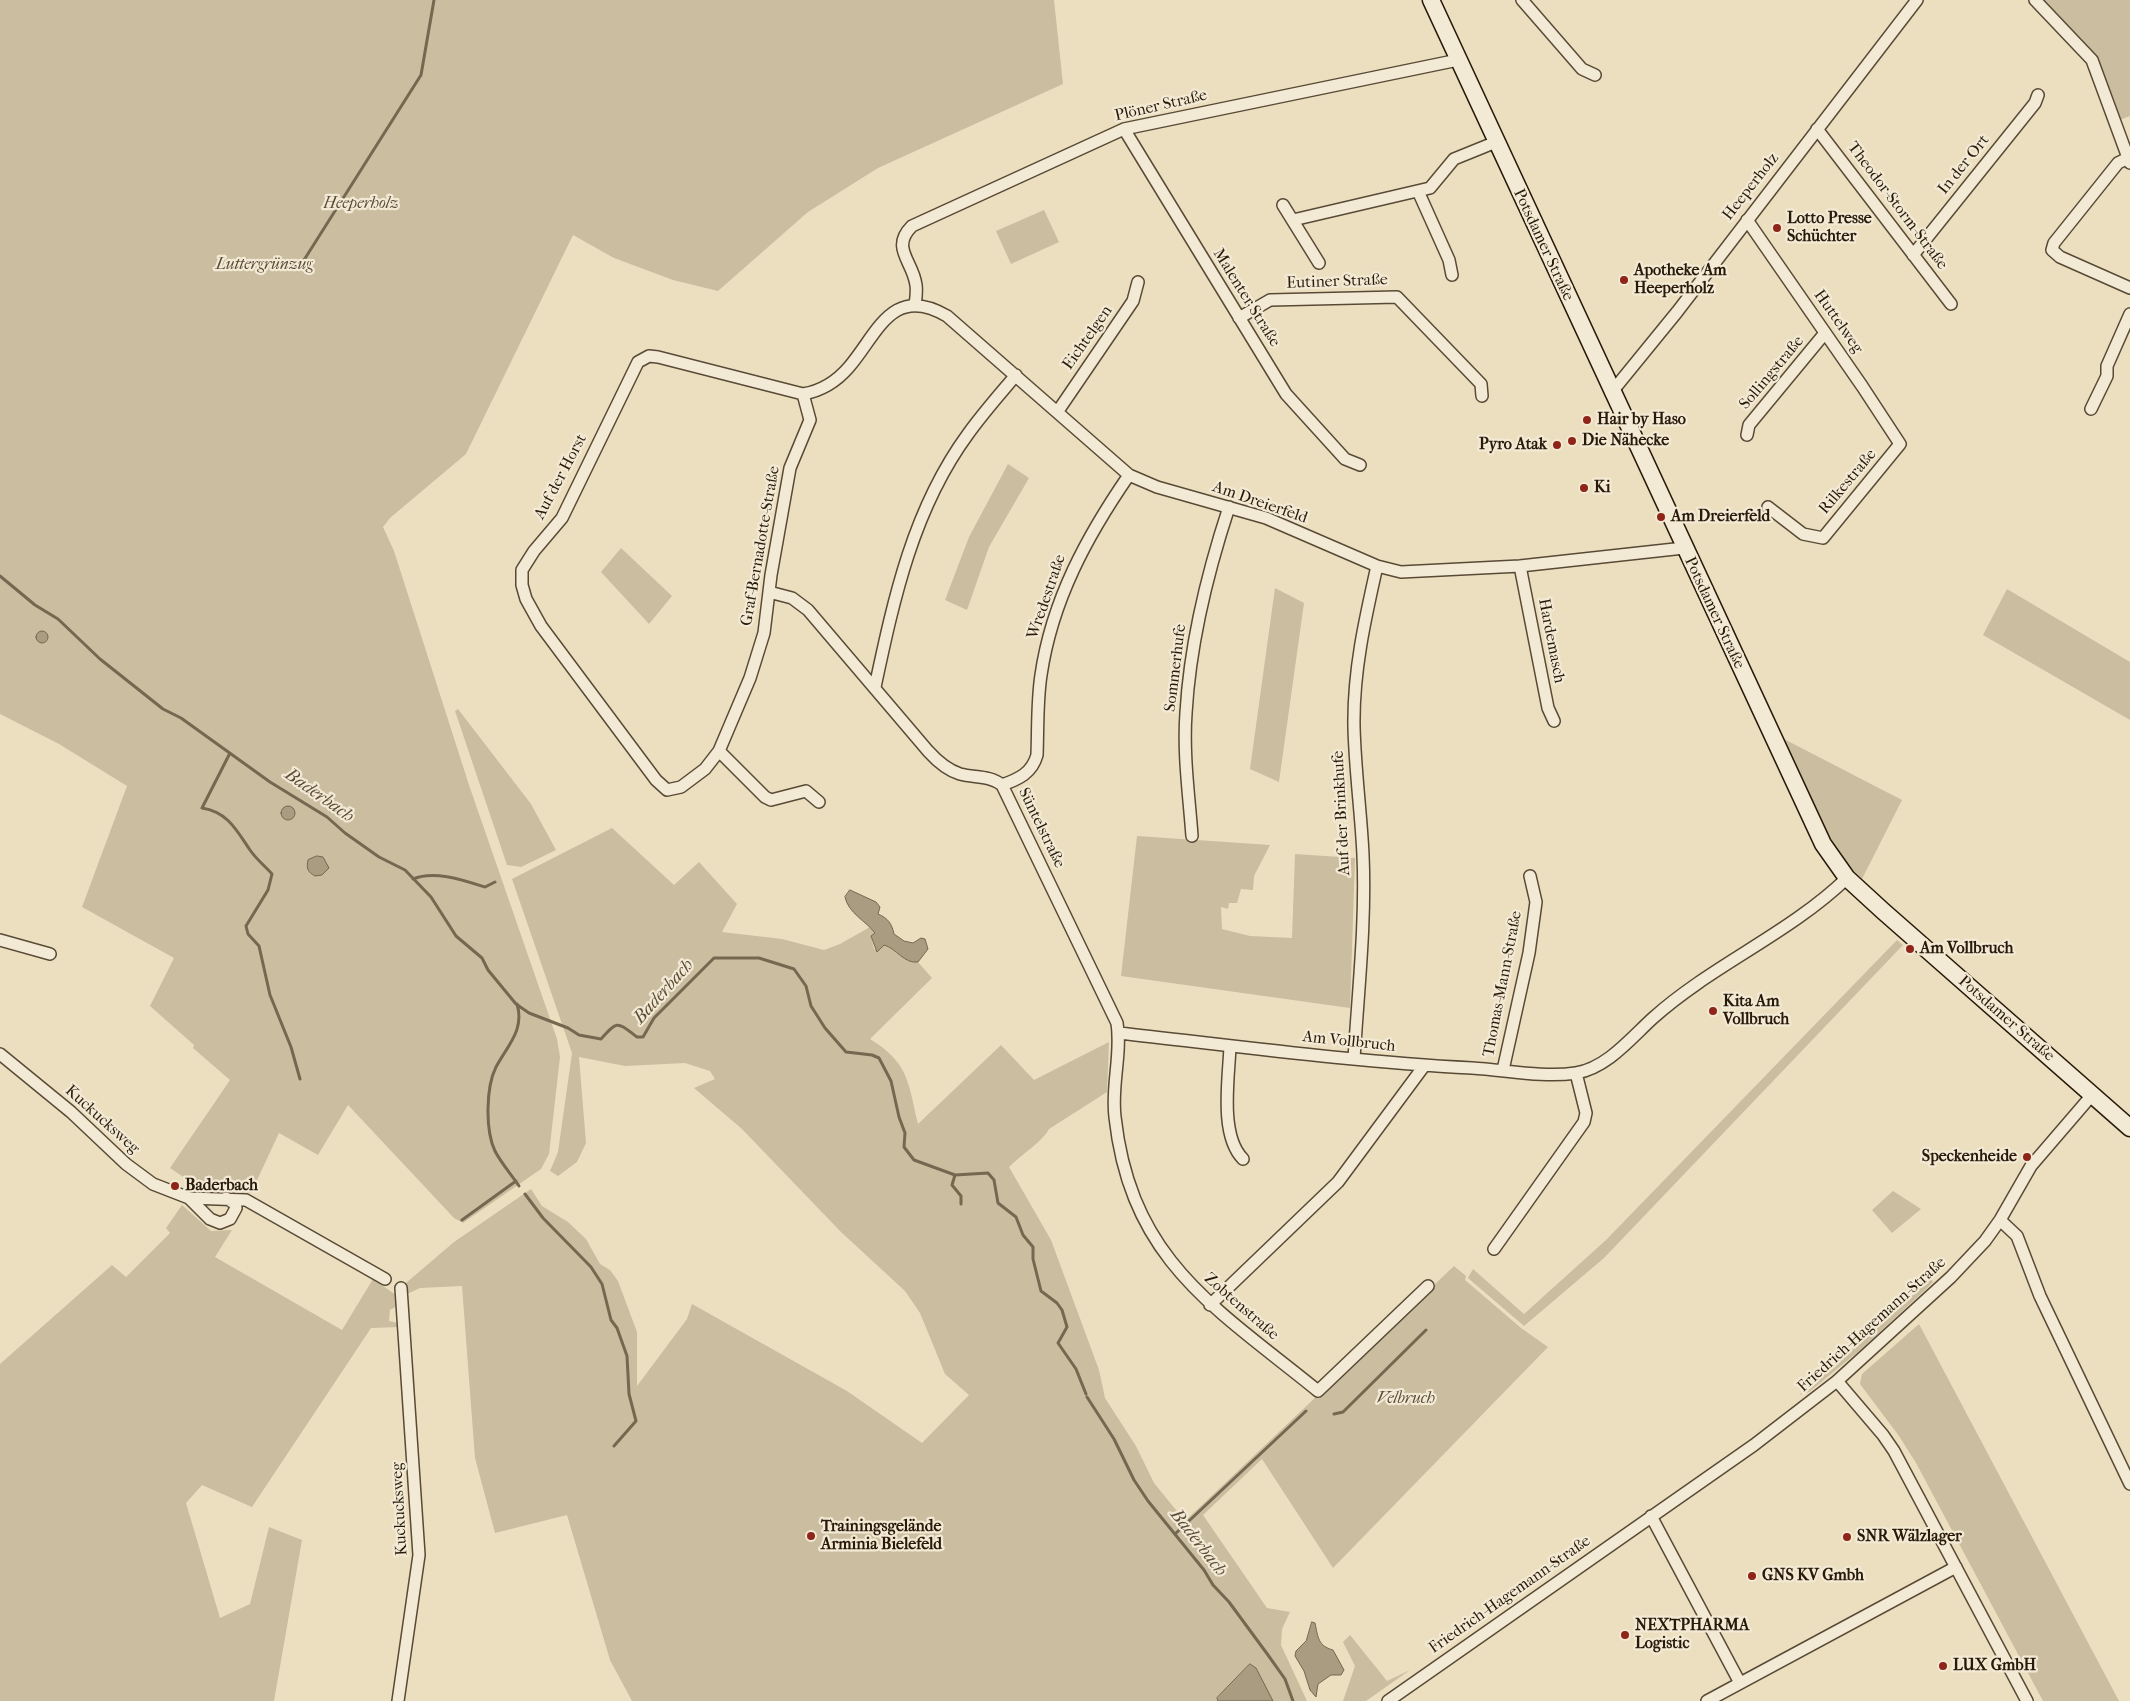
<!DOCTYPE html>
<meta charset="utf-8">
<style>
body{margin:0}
canvas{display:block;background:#ecdfbf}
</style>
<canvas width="2130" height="1701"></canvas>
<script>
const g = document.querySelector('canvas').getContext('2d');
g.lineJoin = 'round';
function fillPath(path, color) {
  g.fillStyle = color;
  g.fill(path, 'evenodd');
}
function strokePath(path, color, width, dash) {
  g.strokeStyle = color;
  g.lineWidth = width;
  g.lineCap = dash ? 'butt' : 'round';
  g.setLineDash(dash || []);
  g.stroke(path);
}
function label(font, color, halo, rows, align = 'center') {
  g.font = font + ' "IM FELL French Canon",serif';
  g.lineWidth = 4.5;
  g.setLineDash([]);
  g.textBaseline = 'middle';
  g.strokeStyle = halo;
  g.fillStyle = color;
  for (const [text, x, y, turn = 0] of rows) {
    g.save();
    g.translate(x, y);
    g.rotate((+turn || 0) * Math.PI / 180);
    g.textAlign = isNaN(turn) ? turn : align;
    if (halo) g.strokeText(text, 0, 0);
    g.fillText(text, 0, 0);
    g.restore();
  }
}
fillPath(new Path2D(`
 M0,0H1054L1063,84L878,168L808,212L718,291L673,280L614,258L573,235L466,454L390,518L383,527L394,551L469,785L557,1039L560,1057L549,1154L541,1169L463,1223L454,1218L348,1105L318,1155L279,1133L251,1193L198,1187L170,1168L230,1080L193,1048L194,1045L150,1006L174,958L82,907L127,786L59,744L0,714Z
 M2041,0H2130V116L2120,120L2096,57Z
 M1044,210L1059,242L1011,264L996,231Z
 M1008,464L1029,478L989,547L967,610L945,600L969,537Z
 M621,548L672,596L649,624L601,572Z
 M1275,588L1304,603L1279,782L1250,769Z
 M2007,589L2130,662V720L1983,635Z
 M458,709L531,804L556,850L521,867L507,865L455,711Z
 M1782,738L1902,800L1862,879C1822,842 1804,786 1782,738Z
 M612,828L674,885L699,862L737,904L722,932L782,939L824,950L840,944L870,927L875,933L871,936L874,949H879L884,945L893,949L907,960L918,962L932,978L870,1039C909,1063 908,1082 918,1124L1001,1045L1034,1080L1109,1042L1107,1092L1049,1129C1043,1141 1020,1156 1009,1167L1051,1240L1099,1370L1105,1398L1136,1446L1154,1483L1185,1521L1454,1266L1466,1276L1465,1280L1521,1328L1548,1347L1333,1568L1262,1459L1203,1515L1267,1608L1290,1612L1282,1629L1281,1645L1307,1701H632L610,1660L567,1515L495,1533L475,1458L462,1286L420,1288L407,1294L406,1283L454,1242L531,1189L542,1206L568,1222L586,1239L600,1264L610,1270L618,1281L637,1332V1386L687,1319L692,1304L847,1391L922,1443L969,1395L945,1374L920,1313L905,1291L841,1232L742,1129L694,1088L715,1079L710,1071L685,1063L625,1066L579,1057L586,1143L577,1162L558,1176L550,1171L558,1152L572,1053L512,879Z
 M1137,836L1270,845L1254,876L1253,890L1241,889L1237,903H1229L1228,909L1221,907L1222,929L1250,936L1292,938L1295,854L1355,858L1350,1008L1121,976Z
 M1897,940L1903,945L1604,1258L1524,1326L1468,1278L1473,1269L1524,1314L1606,1240Z
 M1893,1191L1921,1209L1892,1233L1872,1210Z
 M182,1205L211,1231L232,1230L215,1257L342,1330L373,1279L396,1295L397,1306L390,1310L389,1321L398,1323L400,1327L371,1328L252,1507L202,1485L186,1503L220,1618L250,1604L269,1527L302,1540L274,1701H0V1364L112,1265L126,1277L170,1233L166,1228Z
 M1931,1279L1933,1282L1923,1292L1859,1351L1809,1392L1799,1395Z
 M1919,1324L2119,1701H2043L1916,1463L1899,1436L1860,1384L1862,1374Z
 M1350,1635L1387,1681L1410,1670L1366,1701H1343L1355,1666L1343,1642Z`), '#cbbda0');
const water = new Path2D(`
 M36 637a6 6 0 1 1 12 0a6 6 0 1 1-12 0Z
 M281 813a7 7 0 1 1 14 0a7 7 0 1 1-14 0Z
 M317,856L323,857L329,868L322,875L315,876C308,872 306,869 308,860Z
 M850,890L876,902L880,907L878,914C888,918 892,924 894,934L904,941L913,943L921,938L925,939L928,949L918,962C904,964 896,948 884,945L877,952L871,936L875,933C866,921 848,913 845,897Z
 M1312,1622L1315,1623C1318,1637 1318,1646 1333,1650L1344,1670L1341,1675H1331L1318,1684L1316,1697L1310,1690L1304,1671L1295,1656L1296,1651L1306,1641Z
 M1250,1664L1256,1668L1273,1701H1218L1217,1698Z`);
fillPath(water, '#a99c81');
strokePath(water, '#756851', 1);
strokePath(new Path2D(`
 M304,260L421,75L434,0
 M0,576L35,605L58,619L100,659L163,709L181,718L270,782L327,817L345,833L379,857L405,870L431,897L456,936L482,958L488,970L516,1004L529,1013L568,1028L579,1035L601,1039C618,1020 617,1022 637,1037H643L654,1018L714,958H759L794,969L806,986L811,1006L825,1028L846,1052L872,1055L879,1058L891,1081L899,1117L905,1133L904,1147L914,1160L955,1175L988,1173L994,1180L998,1203L1016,1217L1023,1235L1033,1247V1259L1041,1291L1057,1303L1062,1310L1067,1327L1058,1343L1076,1369L1086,1394
 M230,753L202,808C228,812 237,831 250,850C256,859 265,866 272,874L268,890L246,926L248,934L259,946L270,995L291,1047L300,1079
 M413,879C434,870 463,880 485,887L495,882
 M517,1004C525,1030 507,1046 496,1067C486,1087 485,1130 495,1151C501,1163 511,1174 519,1186
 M955,1175L952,1185L961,1196V1204
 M525,1194L543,1218L591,1267L602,1284L611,1320L617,1328L627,1356L629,1394L636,1421L614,1446
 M462,1220L516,1181
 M1087,1397L1114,1439L1134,1480L1148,1501L1204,1570L1213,1585L1229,1602L1268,1655L1285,1679L1293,1701
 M1334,1414L1343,1412L1426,1330
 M1175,1534L1306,1411`), '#756851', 3);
const street = new Path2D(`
 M1522,0L1582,69L1595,75
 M2035,0L2092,60L2130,163
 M1124,129L1286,394L1345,459L1360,465
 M1817,129L1951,304
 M2128,158L2118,163L2054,243L2052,250L2060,257L2130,288
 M1418,191L1449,260L1452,275
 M1283,205L1319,263
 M1293,220L1430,188L1454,159L1496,142
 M1747,220L1862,386L1900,444L1823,538L1803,534L1768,507
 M1913,255L2035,103L2038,95
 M915,305C916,298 917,292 916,285C913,261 890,248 912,226L1124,129L1458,60
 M1239,318L1270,300L1397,297L1481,384L1482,396
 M1611,393L1677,312L1917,0
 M803,394L658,357L649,356L638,362L562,518L534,551L522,570V585L526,599L541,626L656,780L667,790L681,787L705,769L719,751L750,678L764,633L771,575L790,468L810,420L803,394C821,391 837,381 849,367C878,333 892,284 947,316L1129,475L1157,487L1266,518L1377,566L1401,572L1520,566L1684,548
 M2091,409L2107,376V366L2130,314
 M1058,411L1133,301L1138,282
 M1747,435L1749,425L1825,333
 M1520,566L1548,708L1554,721
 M769,592L792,598L808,610L928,751C937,761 947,770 960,774C975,778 989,775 1002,785L1117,1023C1122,1054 1111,1086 1115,1117C1131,1261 1216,1308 1318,1391L1428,1286
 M875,687C894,598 913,509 968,434C983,413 1000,394 1016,375
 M719,751L765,797L771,800L806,791L819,802
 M1002,785C1019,779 1032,773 1037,755C1038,728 1037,701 1041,675C1052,600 1087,536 1129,475
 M1192,836C1189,795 1183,754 1186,713C1190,643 1207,574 1229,507
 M0,940L50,954
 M1119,1033C1236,1046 1354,1062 1472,1068C1506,1070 1543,1078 1576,1073C1607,1068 1631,1038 1653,1018C1712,965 1789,934 1847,878
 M1230,1046C1229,1077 1219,1135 1243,1159
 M0,1054L71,1112L126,1164L153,1184L189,1198L246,1200L385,1279
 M1354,1059C1358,992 1366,923 1363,855C1361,812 1355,770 1354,727C1353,672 1365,619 1377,566
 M1503,1070L1529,953L1536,902L1530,876
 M189,1198L210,1219L220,1223L230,1219L236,1208L234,1203L226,1198
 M2000,1220L2017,1236L2040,1296L2130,1484
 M1494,1249L1584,1122L1586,1113L1576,1073
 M1210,1305L1338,1182L1424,1066
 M1837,1381L1883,1435L1894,1451L2027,1701
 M1651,1516L1740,1683
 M398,1701L419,1555L401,1288
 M1388,1701L1754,1445L1837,1381L1951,1277L1985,1241L2000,1220L2031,1166L2092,1095
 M1707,1701L1956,1567`);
const secondary = new Path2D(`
 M1431,0L1823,844L1847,878L1883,911L2130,1128`);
strokePath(street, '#594a36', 14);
strokePath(secondary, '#281908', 19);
strokePath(street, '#f3ead5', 11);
strokePath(secondary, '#f3ead5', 16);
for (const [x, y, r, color] of [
 [1777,228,5,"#8f2418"],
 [1624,280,5,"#8f2418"],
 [1587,420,5,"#8f2418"],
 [1572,441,5,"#8f2418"],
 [1557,445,5,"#8f2418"],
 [1584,488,5,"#8f2418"],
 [1661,517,5,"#8f2418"],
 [1910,949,5,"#8f2418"],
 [1713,1011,5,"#8f2418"],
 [2027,1157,5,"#8f2418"],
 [175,1186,5,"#8f2418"],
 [811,1536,5,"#8f2418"],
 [1847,1537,5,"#8f2418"],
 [1752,1576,5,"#8f2418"],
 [1625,1635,5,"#8f2418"],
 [1943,1666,5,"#8f2418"]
]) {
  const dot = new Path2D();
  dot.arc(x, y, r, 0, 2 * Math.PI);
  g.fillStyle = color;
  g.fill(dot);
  strokePath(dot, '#f3ead5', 2);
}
label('16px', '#281908', '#f3ead5', [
 ["Plöner Straße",1161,106,-13],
 ["In der Ort",1964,165,-51],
 ["Heeperholz",1751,187,-52],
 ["Theodor-Storm-Straße",1897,206,53],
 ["Potsdamer Straße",1543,245,65],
 ["Eutiner Straße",1337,282,-2],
 ["Malenter Straße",1246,298,58],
 ["Huttelweg",1838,322,55],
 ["Eichtelgen",1088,338,-55],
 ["Sollingstraße",1772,373,-50],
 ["Auf der Horst",561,477,-62],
 ["Rilkestraße",1848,482,-50],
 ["Am Dreierfeld",1260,503,19],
 ["Graf-Bernadotte-Straße",761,546,-80],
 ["Wredestraße",1047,597,-71],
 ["Potsdamer Straße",1714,613,65],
 ["Hardemasch",1551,641,79],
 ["Sommerhufe",1176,668,-83],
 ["Auf der Brinkhufe",1342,813,-93],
 ["Süntelstraße",1041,828,64],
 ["Thomas-Mann-Straße",1503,984,-79],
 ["Potsdamer Straße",2006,1019,41],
 ["Am Vollbruch",1349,1042,6],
 ["Kuckucksweg",102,1120,42],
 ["Zobtenstraße",1241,1307,41],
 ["Friedrich-Hagemann-Straße",1872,1325,-42],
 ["Kuckucksweg",400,1509,-93],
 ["Friedrich-Hagemann-Straße",1510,1595,-35]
]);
label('italic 16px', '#594a36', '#f3ead5', [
 ["Heeperholz",361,204],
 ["Luttergrünzug",264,265],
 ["Velbruch",1406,1399]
]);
label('bold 16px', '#281908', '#f3ead5', [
 ["Lotto Presse",1787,219],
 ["Schüchter",1787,237],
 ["Apotheke Am",1634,271],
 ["Heeperholz",1634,289],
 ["Hair by Haso",1597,420],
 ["Die Nähecke",1582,441],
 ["Pyro Atak",1547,445,"right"],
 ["Ki",1594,488],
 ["Am Dreierfeld",1671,517],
 ["Am Vollbruch",1920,949],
 ["Kita Am",1723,1002],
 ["Vollbruch",1723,1020],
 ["Speckenheide",2017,1157,"right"],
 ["Baderbach",185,1186],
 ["Trainingsgelände",821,1527],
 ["Arminia Bielefeld",821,1545],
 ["SNR Wälzlager",1857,1537],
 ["GNS KV Gmbh",1762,1576],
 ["NEXTPHARMA",1635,1626],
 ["Logistic",1635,1644],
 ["LUX GmbH",1953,1666]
], 'left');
label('italic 18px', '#5c4d38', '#f3ead5', [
 ["Baderbach",319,796,35],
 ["Baderbach",664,992,-48],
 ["Baderbach",1198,1543,52]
]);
</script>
